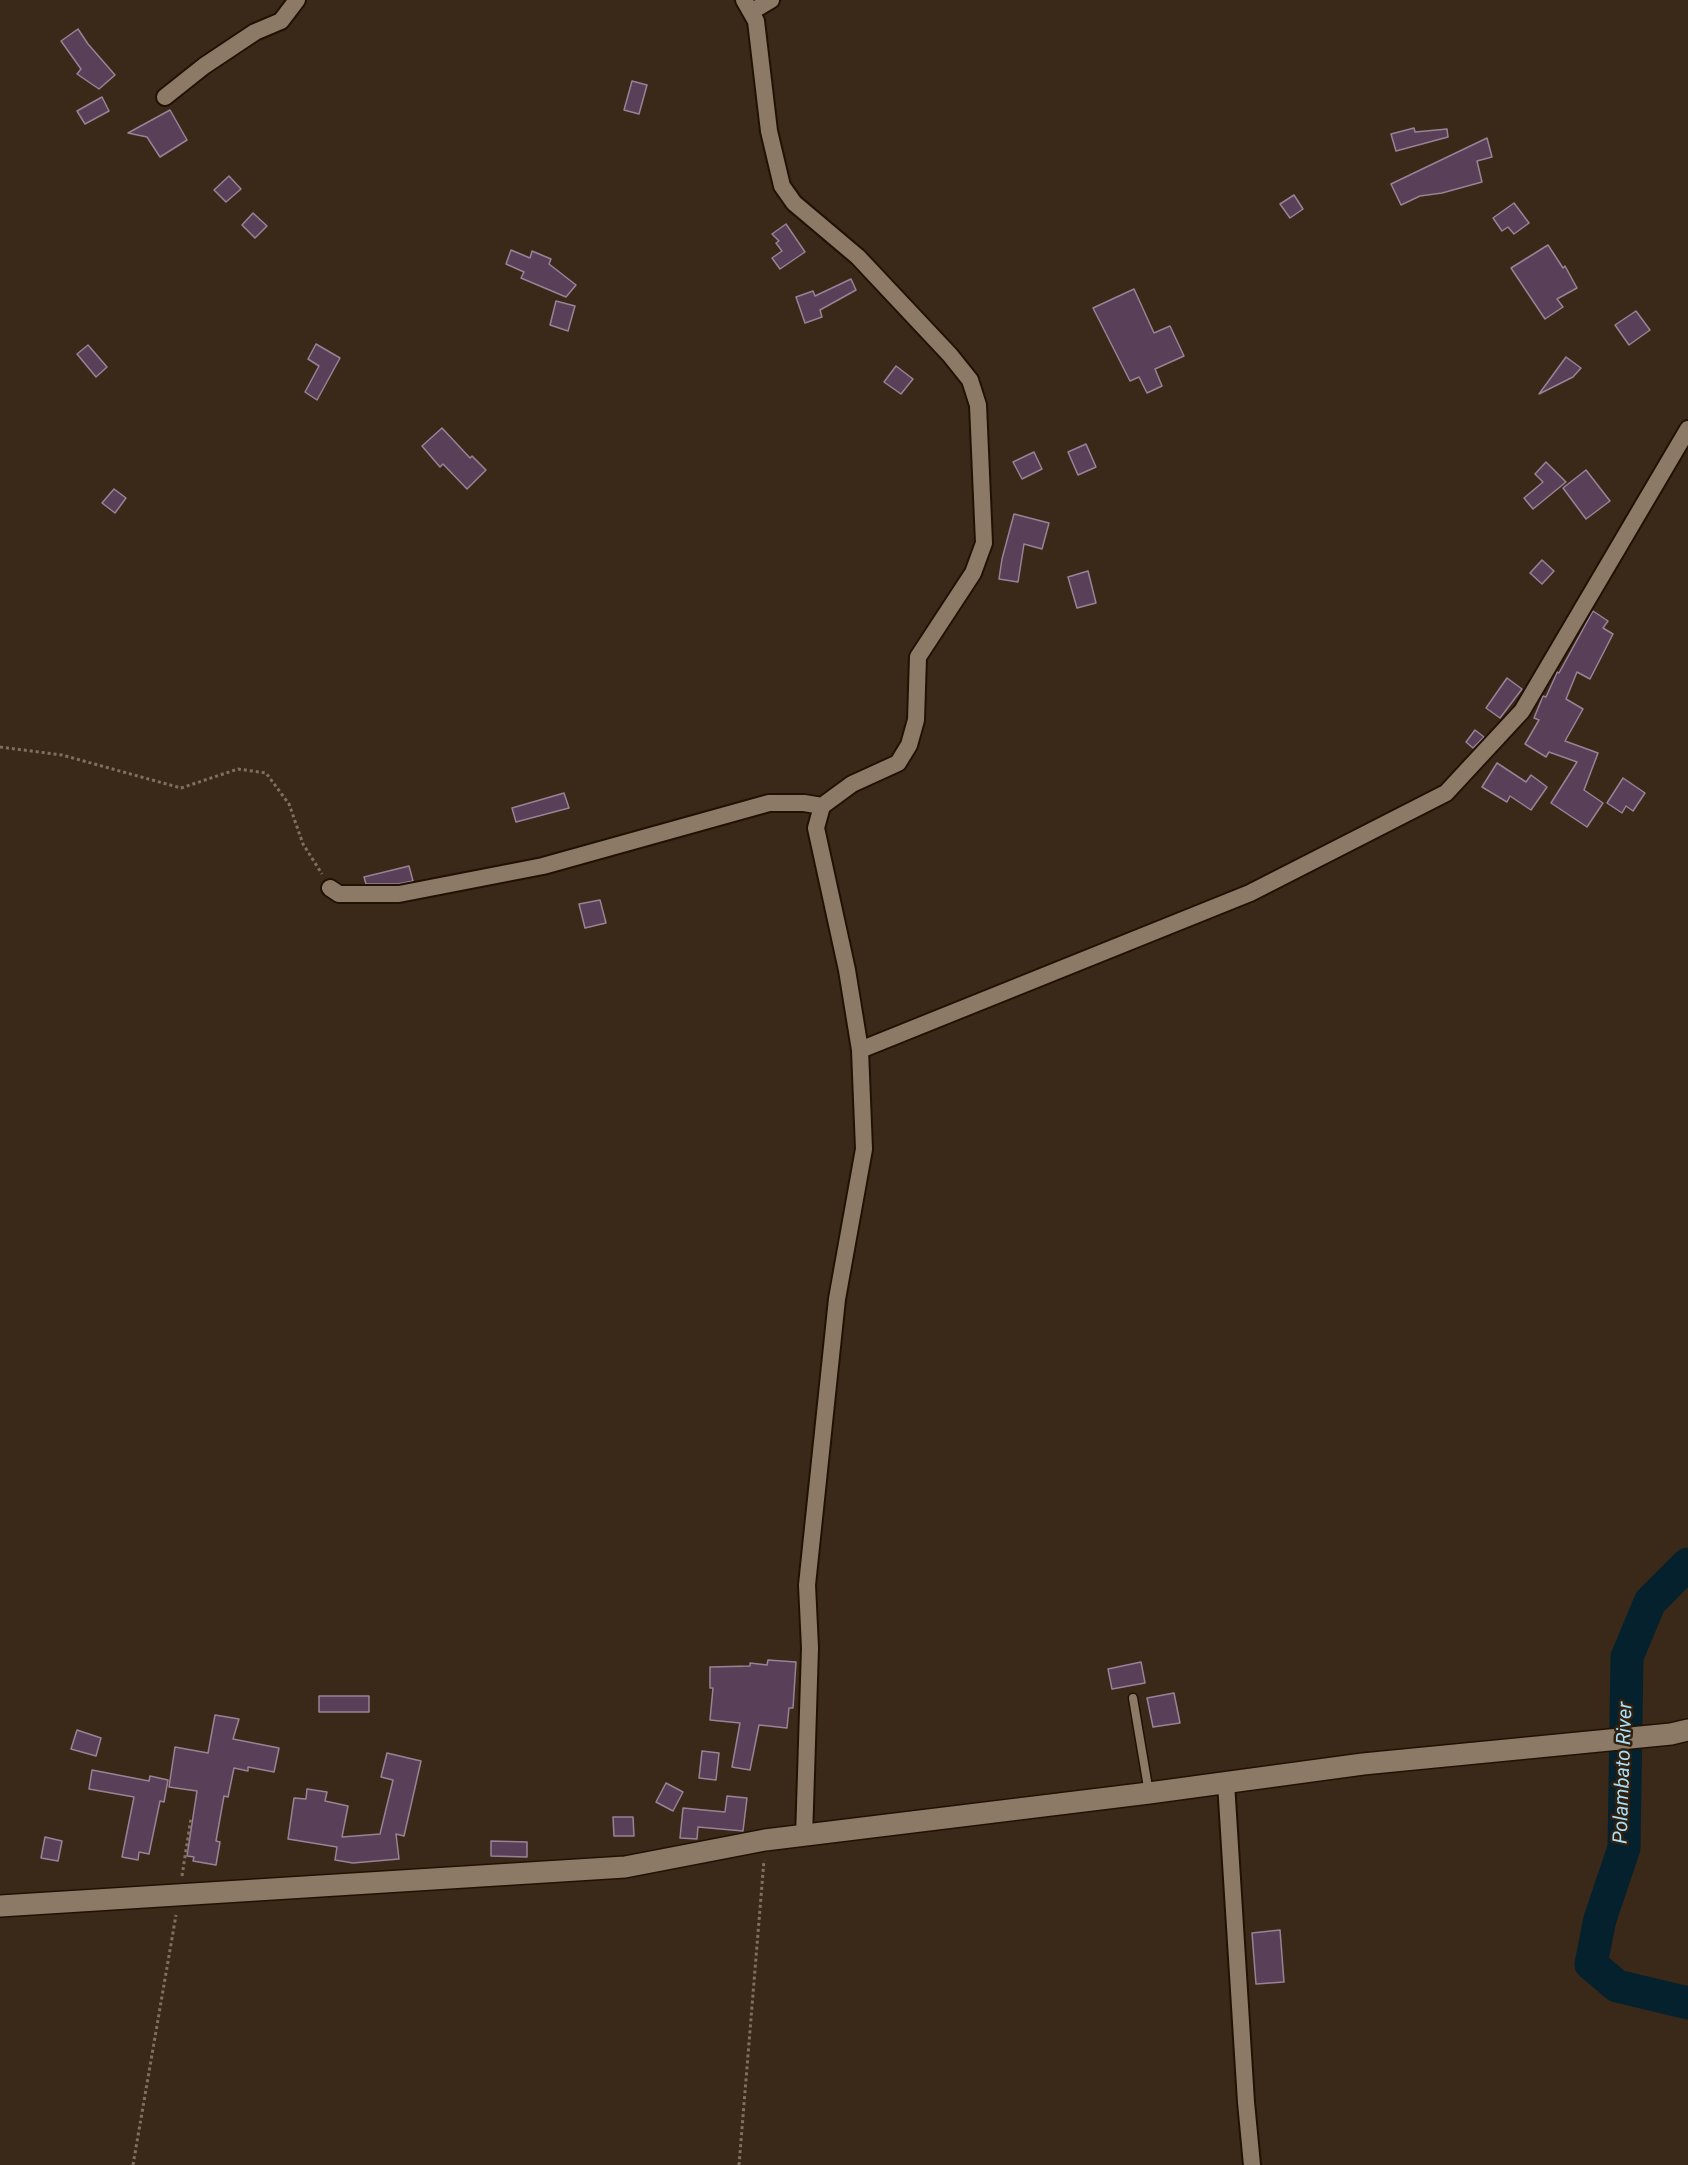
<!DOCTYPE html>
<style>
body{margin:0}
canvas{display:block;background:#3a2918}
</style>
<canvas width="1688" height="2165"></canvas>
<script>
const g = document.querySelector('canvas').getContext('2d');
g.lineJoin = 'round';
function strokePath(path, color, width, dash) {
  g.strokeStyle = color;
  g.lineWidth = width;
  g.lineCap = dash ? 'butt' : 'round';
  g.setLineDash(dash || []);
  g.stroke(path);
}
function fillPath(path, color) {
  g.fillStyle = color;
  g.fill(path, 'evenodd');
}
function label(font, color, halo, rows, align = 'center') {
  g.font = font + ' Roboto,sans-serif';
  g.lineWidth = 5;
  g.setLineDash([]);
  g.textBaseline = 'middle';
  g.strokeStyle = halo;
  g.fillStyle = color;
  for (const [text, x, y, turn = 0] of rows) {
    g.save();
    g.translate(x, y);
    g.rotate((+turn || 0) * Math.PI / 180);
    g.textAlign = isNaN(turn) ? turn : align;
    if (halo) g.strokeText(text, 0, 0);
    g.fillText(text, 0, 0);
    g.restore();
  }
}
strokePath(new Path2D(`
 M1688,1564L1650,1602L1627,1657L1624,1848L1600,1919L1591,1964L1617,1986L1688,2003`), '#04212d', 33);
const building = new Path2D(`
 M78,29L88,44L115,75L99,89L77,74L81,69L61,41Z
 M632,81L647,85L639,114L624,110Z
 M102,97L109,111L85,124L77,111Z
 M170,110L187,140L160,157L147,137L128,133Z
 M1414,128L1415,132L1447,129L1448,137L1396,151L1391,134Z
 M1487,138L1492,157L1477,161L1482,182L1442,193L1420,196L1401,205L1391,184Z
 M229,176L241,189L226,202L214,190Z
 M1294,195L1303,209L1290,218L1280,204Z
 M1514,203L1529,223L1514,234L1508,227L1502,231L1493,218Z
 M253,213L267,226L255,238L242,225Z
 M786,224L805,252L780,269L772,258L782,251L776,243L779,241L772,234Z
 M1548,245L1563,268L1565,266L1577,288L1557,299L1563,307L1545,319L1511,268Z
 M511,250L530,258L532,251L551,259L549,264L576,285L566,297L521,278L524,272L506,264Z
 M851,279L856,290L820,310L822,317L805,323L796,297L813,291L815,296Z
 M1134,289L1154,333L1170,326L1184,356L1155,369L1162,386L1147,393L1139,377L1130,381L1093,308Z
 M556,301L575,306L568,331L550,325Z
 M1636,311L1650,330L1629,345L1615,325Z
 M316,344L340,358L317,400L305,392L319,366L308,359Z
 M88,345L107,367L96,377L77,354Z
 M1566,357L1581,368L1573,377L1539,394Z
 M896,366L913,379L901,394L884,382Z
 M442,428L470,458L472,456L486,470L467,489L443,464L440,467L422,446Z
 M1086,444L1096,467L1078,475L1068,452Z
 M1034,452L1042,469L1022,479L1013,462Z
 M1546,462L1566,482L1533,509L1524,498L1543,482L1535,474Z
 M1586,470L1610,501L1586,519L1563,488Z
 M114,489L126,498L115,513L102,503Z
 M1014,514L1049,523L1042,549L1024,544L1018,582L999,579L1002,559Z
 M1542,560L1554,571L1542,584L1530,573Z
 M1088,571L1096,603L1077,608L1068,577Z
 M1593,611L1608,621L1603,628L1613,634L1590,679L1577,672L1566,699L1583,709L1565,741L1598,753L1584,790L1603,803L1587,827L1551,803L1577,762L1549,752L1546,757L1525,744L1539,720L1534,718L1543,696L1546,697L1556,675L1557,672L1559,673Z
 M1507,678L1522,689L1500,718L1486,708Z
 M1475,730L1484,737L1473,748L1466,742Z
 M1497,763L1526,782L1531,775L1547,787L1531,810L1510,796L1507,802L1482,787Z
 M1623,778L1645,793L1633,811L1626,806L1622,813L1607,803Z
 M564,793L569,808L516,822L512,808Z
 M409,866L413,881L398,884H366L364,877Z
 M600,900L606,923L585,928L579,904Z
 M768,1660L796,1662L793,1708H789L787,1728L759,1725L750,1770L732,1767L740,1723L710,1720L713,1688H710V1667L750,1666V1663L767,1665Z
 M1141,1662L1145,1683L1112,1689L1108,1669Z
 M1174,1693L1180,1723L1153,1727L1147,1698Z
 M319,1696H369V1712H319Z
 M215,1715L239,1719L233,1739L279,1748L274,1772L248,1767V1771L234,1768L228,1797L224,1796L216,1841L220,1842L216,1865L193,1861L194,1857L187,1856L197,1791L169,1787L175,1747L208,1753Z
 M77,1730L101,1738L96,1756L71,1749Z
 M702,1751L719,1753L716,1780L699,1778Z
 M387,1753L421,1761L404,1836L396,1834L399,1859L353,1863L335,1860L337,1847L288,1839L294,1798L306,1799L307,1789L327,1792L325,1801L348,1806L342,1837L380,1834L393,1780L381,1777Z
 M92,1770L149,1781L150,1776L168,1780L164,1802L160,1801L149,1854L139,1852L138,1860L122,1857L134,1797L89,1789Z
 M666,1783L683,1792L673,1811L656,1802Z
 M727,1796L747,1798L743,1831L698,1827L697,1839L680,1838L683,1808L725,1812Z
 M613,1817H633L634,1836H614Z
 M45,1837L62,1841L58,1861L41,1858Z
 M491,1841L527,1842V1857L491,1856Z
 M1280,1930L1284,1982L1256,1984L1252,1933Z`);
fillPath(building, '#593f57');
strokePath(building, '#988396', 1.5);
const service = new Path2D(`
 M1133,1698L1149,1793`);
const minor = new Path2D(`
 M744,0L756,21L769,131L782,186L794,203L858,257L950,355L970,380L978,405L984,543L973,573L918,657L916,720L909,745L898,763L852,784L822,806L816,828L847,970L860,1050L864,1149L837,1299L807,1585L810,1648L804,1837
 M751,12L771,0
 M165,97L204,66L255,32L281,21L297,0
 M330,888L339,894H399L543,866L769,803H804L822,806
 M860,1050L1250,893L1446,793L1522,711L1688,429
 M1226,1783L1246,2102L1252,2165`);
const tertiary = new Path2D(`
 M0,1906L625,1867L765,1840L1149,1793L1363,1764L1671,1734L1688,1730`);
strokePath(service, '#201203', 11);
strokePath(minor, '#201203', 20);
strokePath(tertiary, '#201203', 24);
strokePath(new Path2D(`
 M0,747L62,755L181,788L238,769L266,773L289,804L303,844L322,874
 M182,1876L191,1818
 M133,2165L176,1915
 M739,2165L764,1860`), '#7e7061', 3, [3, 3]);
strokePath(service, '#8d7a66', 8);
strokePath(minor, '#8d7a66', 16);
strokePath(tertiary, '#8d7a66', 21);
label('italic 20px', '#aadff9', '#2f200f', [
 ["Polambato River",1624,1773,-88]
]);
</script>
